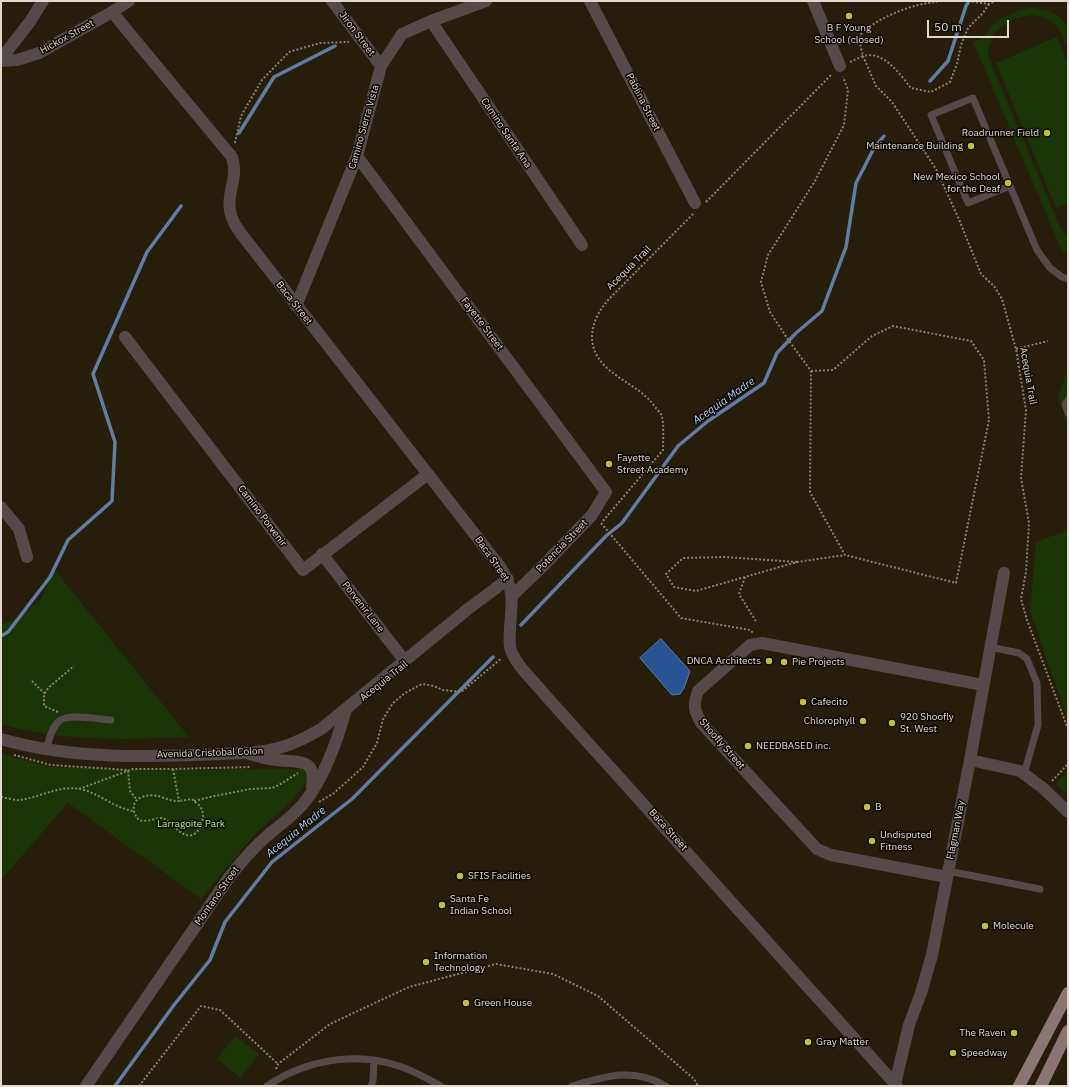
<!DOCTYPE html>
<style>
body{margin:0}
#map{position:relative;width:1069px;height:1087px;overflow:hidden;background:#261d0b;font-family:"IBM Plex Sans",sans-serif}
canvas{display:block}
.frame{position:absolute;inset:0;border:2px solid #e0dace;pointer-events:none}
.scale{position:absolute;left:927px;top:20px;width:82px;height:18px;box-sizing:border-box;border:2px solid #e0dace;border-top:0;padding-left:5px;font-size:12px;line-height:14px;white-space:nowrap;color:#e0dace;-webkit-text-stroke:3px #0c0803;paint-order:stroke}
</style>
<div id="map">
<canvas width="1069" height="1087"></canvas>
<div class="frame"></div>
<div class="scale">50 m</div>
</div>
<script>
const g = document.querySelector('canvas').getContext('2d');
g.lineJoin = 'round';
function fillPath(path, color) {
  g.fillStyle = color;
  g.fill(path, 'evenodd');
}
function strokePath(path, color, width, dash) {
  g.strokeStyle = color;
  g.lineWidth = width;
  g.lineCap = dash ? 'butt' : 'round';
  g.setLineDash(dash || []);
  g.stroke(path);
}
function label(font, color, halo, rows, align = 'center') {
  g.font = font + ' "IBM Plex Sans",sans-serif';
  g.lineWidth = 3;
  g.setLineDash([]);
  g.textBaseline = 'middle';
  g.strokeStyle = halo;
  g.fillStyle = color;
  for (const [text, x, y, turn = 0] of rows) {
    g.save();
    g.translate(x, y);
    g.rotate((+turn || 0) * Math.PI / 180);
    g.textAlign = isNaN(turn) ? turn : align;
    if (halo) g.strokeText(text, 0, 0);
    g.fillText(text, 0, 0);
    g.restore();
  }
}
fillPath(new Path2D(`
 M1031,8C1045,9 1065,14 1068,31C1069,37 1068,44 1068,50C1064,40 1061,28 1051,21C1033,8 1002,20 992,38C989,44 988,50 988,56L1060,227L1068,237V251L1063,253L973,42L984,37L992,26L1000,19L1020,10Z
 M1057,37L1068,63V203L1056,208L996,63Z
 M1068,369V426L1058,396Z
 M1068,530V720L1030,611L1036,542Z
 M55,570L189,737C126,740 62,742 1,724V625L19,617L40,600Z
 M1,754L51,767L161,770L303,769L308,779L293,800L255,834L201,899L68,803L1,880Z
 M1068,771V795L1056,784Z
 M235,1036L259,1054L240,1078L217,1059Z`), '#193506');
const water = new Path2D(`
 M661,639L690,671L684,688L680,694L672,695L640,658Z`);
fillPath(water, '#2a5394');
strokePath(water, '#617ca5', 1);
strokePath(new Path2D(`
 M930,81L948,61L966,6L969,1
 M239,133L274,77L335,46
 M521,625L606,536L622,523L678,446L708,421L764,383L777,353L796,333L822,311L846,247L856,183L874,148L884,136
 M1,636L8,632L50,577L68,540L112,501L115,442L93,374L147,252L181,206
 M115,1086L174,1005L210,960L225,922L272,862L352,799L493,657`), '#617ca5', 3.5);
strokePath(new Path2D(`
 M968,1L989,4L995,1
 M989,4L983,13L968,28L961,45L957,64L950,82L931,92L911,88C900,74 883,50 863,56L876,86L892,102L936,169L958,217L981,274L994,286L1002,299L1016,349L1026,410L1021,478L1029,523L1026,572L1021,599L1027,620L1068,729
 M850,62L863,56C861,48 858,40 862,32C864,29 868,27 872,25C894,11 918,3 944,1
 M235,143L241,116L262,80L289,52L320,43L349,42
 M706,202L832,74
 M1016,349L1048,341
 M811,371L833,370L872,336L893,326L971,341L984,360L989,420L956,583L845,555L810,492L811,371L789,341L770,312L761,282L768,255L815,181L844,125L848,90L843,77
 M603,521L663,450C663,442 664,424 662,417C661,412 655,408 653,404C639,387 620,381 605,366C584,345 591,320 608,300L694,213
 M601,523L681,618L750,630L753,633
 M797,562L725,557L683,558L666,574L674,587L696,591L797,562L845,555
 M745,577L739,594L757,623
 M32,681L44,693
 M58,712L44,706V695L48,688L74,666
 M14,755L51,765L128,770L130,791L137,800
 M173,769L179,801C176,801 173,801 170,800C166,799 162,797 158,796C150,794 136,796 134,805C133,811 135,816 139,820C149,823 157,817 163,818C172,821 180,838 192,835C201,832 206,816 201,808C200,805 195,802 192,799L179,801
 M1052,781L1068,764
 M79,789L133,769H173L251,767
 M1,797C7,798 14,800 19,800C40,798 57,785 80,789C99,793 116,809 134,811
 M194,801L210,797L250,789L272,788L279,785L298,773
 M319,802L334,793L363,767L377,743L383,719L393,703L405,693L422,684L434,686L443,690L461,692L502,658
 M1,838V844
 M276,1069L278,1064L330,1024L409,987L496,964L553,974L598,996L694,1079L698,1086
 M139,1086L201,1006L220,1010L278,1064`), '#8a8273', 2, [2, 2]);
strokePath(new Path2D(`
 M1010,186L968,203L931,115L973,98L1037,250L1050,268L1062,277L1068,279
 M1068,400L1065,404L1068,413
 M990,647L1019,653L1027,659L1037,683L1038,725L1024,774
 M46,750C49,741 51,728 59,721C68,713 98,719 111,720
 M948,871L1040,889
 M267,1086C305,1060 355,1051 399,1066C414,1071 428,1079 441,1086
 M371,1086L373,1081L374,1060
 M572,1086C606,1076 634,1067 666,1086`), '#554a4a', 7);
strokePath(new Path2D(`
 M332,1L381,66
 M590,1L695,203
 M813,1L840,66
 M431,21L582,245
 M1,61L17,60L39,53L112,12L129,1
 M357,156L606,492L592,515L541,568L512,596
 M296,306L357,156L381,66L402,34L431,21L486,1
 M125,337L303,570L428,474
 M1,507L19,529L27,557
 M322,554L404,660
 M246,753C256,756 266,759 277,760C298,763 317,757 312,787
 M970,760L1020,771L1043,788L1068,812
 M947,877L831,855L817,849L702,724C694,711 693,705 698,691L750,645L762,643L983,685
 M895,1084L909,1025L921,993L932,955L970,760L1004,573
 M86,1086L230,876C242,861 254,847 268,835C280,825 293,816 303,804C323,781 338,739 346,709`), '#554a4a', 12);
strokePath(new Path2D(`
 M112,12L232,157C241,185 217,199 239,231L501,568C515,591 512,602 510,628C510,634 509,641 510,647C514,664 534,681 545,695L897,1086
 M1,59L29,23L43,1
 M1,739C80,762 163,756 245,753C276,751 294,745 321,729L468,609L508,579`), '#554a4a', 12);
strokePath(new Path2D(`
 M1019,1086L1068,993
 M1041,1086L1068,1031`), '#8c7675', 12);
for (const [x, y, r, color] of [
 [849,16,4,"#c4bd3e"],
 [1047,133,4,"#c4bd3e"],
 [971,146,4,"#c4bd3e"],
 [1008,183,4,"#c4bd3e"],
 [609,464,4,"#c4bd3e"],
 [769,661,4,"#c4bd3e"],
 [784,662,4,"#c4bd3e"],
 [803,702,4,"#c4bd3e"],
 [863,721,4,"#c4bd3e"],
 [892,723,4,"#c4bd3e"],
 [748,746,4,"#c4bd3e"],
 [867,807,4,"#c4bd3e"],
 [872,841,4,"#c4bd3e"],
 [460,876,4,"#c4bd3e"],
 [442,905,4,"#c4bd3e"],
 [985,926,4,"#c4bd3e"],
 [426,962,4,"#c4bd3e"],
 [466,1003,4,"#c4bd3e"],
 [1014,1033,4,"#c4bd3e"],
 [808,1042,4,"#c4bd3e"],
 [953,1053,4,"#c4bd3e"]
]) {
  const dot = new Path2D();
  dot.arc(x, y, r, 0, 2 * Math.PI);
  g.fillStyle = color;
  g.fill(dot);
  strokePath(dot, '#0c0803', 1.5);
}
label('10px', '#e0dace', '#0c0803', [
 ["B F Young",849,28,"center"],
 ["School (closed)",849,40,"center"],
 ["Roadrunner Field",1039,133,"right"],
 ["Maintenance Building",963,146,"right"],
 ["New Mexico School",1000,177,"right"],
 ["for the Deaf",1000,189,"right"],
 ["Fayette",617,458],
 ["Street Academy",617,470],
 ["DNCA Architects",761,661,"right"],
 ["Pie Projects",792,662],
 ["Cafecito",811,702],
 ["920 Shoofly",900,717],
 ["St. West",900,729],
 ["Chlorophyll",855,721,"right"],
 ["NEEDBASED inc.",756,746],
 ["B",875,807],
 ["Undisputed",880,835],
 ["Fitness",880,847],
 ["SFIS Facilities",468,876],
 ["Santa Fe",450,899],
 ["Indian School",450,911],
 ["Molecule",993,926],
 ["Information",434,956],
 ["Technology",434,968],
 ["Green House",474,1003],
 ["The Raven",1006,1033,"right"],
 ["Gray Matter",816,1042],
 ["Speedway",961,1053]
], 'left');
label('10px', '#e0dace', '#0c0803', [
 ["Jiron Street",357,34,53],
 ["Hickox Street",67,37,-29],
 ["Pablina Street",643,102,63],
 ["Camino Sierra Vista",364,127,-74],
 ["Camino Santa Ana",506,133,56],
 ["Acequia Trail",629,268,-45],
 ["Baca Street",294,303,52],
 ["Fayette Street",482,324,53],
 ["Acequia Trail",1028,376,80],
 ["Camino Porvenir",262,516,53],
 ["Potencia Street",562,546,-46],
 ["Baca Street",492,559,55],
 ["Porvenir Lane",363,607,52],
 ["Acequia Trail",384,681,-39],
 ["Shoofly Street",722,744,49],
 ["Avenida Cristobal Colon",210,753,-2],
 ["Baca Street",668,830,48],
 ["Flagman Way",956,830,-79],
 ["Montano Street",217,896,-55]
]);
label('10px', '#b2f590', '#0c0803', [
 ["Larragoite Park",191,824]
]);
label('italic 11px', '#b8d0f6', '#0c0803', [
 ["Acequia Madre",724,401,-35],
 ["Acequia Madre",296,832,-39]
]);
</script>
